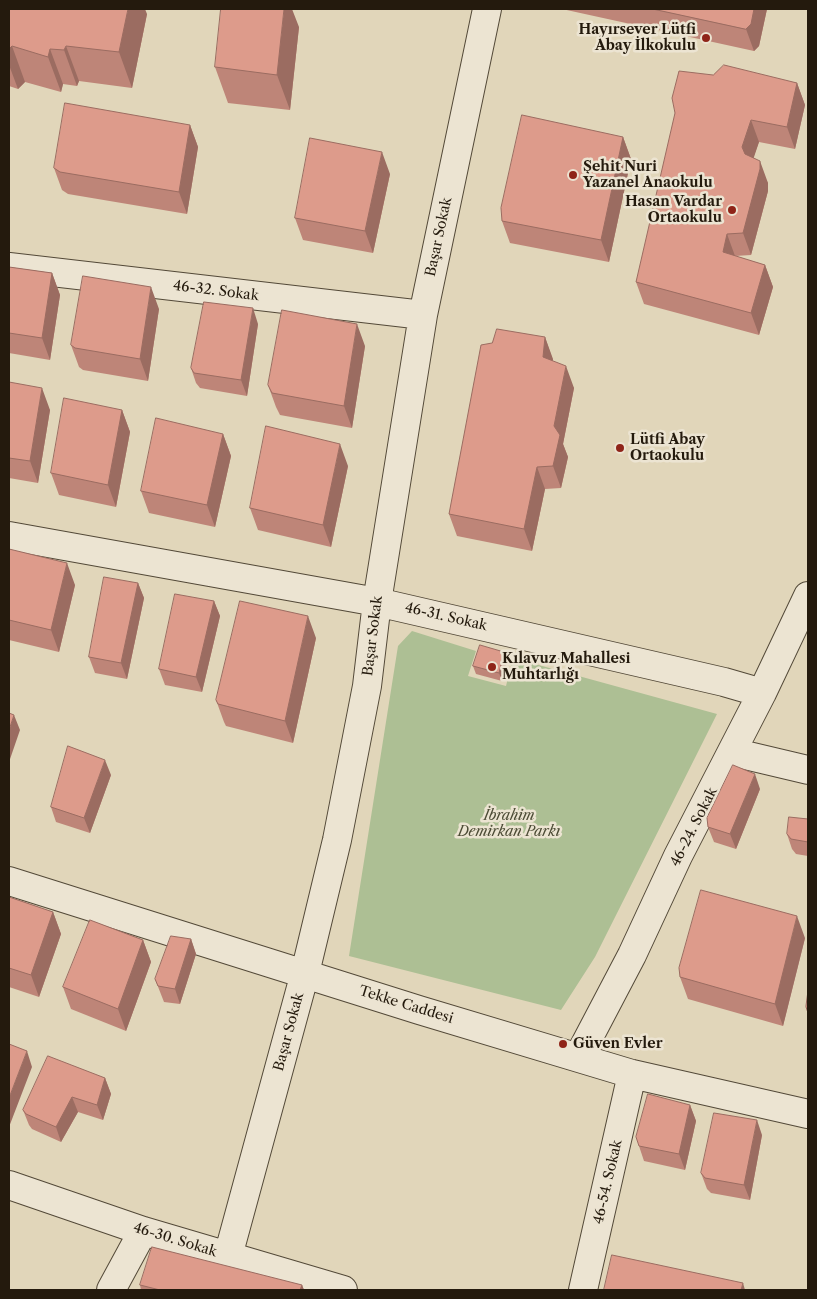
<!DOCTYPE html>
<meta charset="utf-8">
<style>
body{margin:0}
#map{position:relative;width:817px;height:1299px;overflow:hidden;background:#e1d6ba;font-family:"Libre Caslon Text",serif}
canvas{display:block}
.frame{position:absolute;inset:0;border:10px solid #241a0d;pointer-events:none}
</style>
<div id="map">
<canvas width="817" height="1299"></canvas>
<div class="frame"></div>
</div>
<script>
const g = document.querySelector('canvas').getContext('2d');
g.lineJoin = 'round';
function fillPath(path, color) {
  g.fillStyle = color;
  g.fill(path, 'evenodd');
}
function strokePath(path, color, width, dash) {
  g.strokeStyle = color;
  g.lineWidth = width;
  g.lineCap = dash ? 'butt' : 'round';
  g.setLineDash(dash || []);
  g.stroke(path);
}
function label(font, color, halo, rows, align = 'center') {
  g.font = font + ' "Libre Caslon Text",serif';
  g.lineWidth = 5;
  g.setLineDash([]);
  g.textBaseline = 'middle';
  g.strokeStyle = halo;
  g.fillStyle = color;
  for (const [text, x, y, turn = 0] of rows) {
    g.save();
    g.translate(x, y);
    g.rotate((+turn || 0) * Math.PI / 180);
    g.textAlign = isNaN(turn) ? turn : align;
    if (halo) g.strokeText(text, 0, 0);
    g.fillText(text, 0, 0);
    g.restore();
  }
}
fillPath(new Path2D(`
 M412,631L476,651L468,676L506,686L513,658L717,714L595,957L561,1010L349,956L398,646Z`), '#adbf94');
const minor = new Path2D(`
 M9,267L423,315
 M9,536L377,602L724,682L762,693
 M732,752L808,770
 M9,881L419,1010L632,1074L808,1114
 M579,1056L632,955L678,856L762,693L808,596
 M9,1185L143,1231L343,1290
 M228,1256L305,973L337,840L367,686L377,602L423,315L487,9
 M111,1290L143,1231
 M583,1290L632,1074`);
strokePath(minor, '#534938', 30);
strokePath(minor, '#ece4d2', 28);
fillPath(new Path2D(`
 M9,9L147,14L132,88L79,81L77,86L63,84L61,92L25,82L18,89L9,86Z
 M562,9H767L759,46L754,51Z
 M299,27L290,110L228,103L215,67Z
 M713,75L797,83L805,105L795,149L759,142L753,158L768,183V191L751,255L735,256L765,265L773,287L759,335L644,304L636,282Z
 M190,125L198,147L187,214L68,194L62,190L54,168Z
 M623,137L631,159L609,262L510,243L502,221Z
 M390,174L373,253L303,240L295,218Z
 M9,267L52,273L60,295L50,360L9,353Z
 M159,309L148,381L83,370L79,367L71,345Z
 M258,324L247,396L200,388L196,383L191,368Z
 M545,337L553,361L574,388L563,444L568,457L561,488L545,489L532,551L457,536L449,514Z
 M365,346L352,428L280,415L276,407L268,385Z
 M9,382L50,410L38,483L9,478Z
 M122,410L130,432L116,507L59,495L51,473Z
 M223,434L231,456L215,527L149,513L141,491Z
 M348,466L331,547L258,530L250,508Z
 M9,549L75,585L59,652L9,640Z
 M138,583L144,598L127,679L95,673L89,657Z
 M214,601L220,616L202,692L165,685L159,669Z
 M316,638L293,743L226,726L224,722L216,700Z
 M507,660L502,681L476,674L473,666Z
 M111,775L90,833L56,822L51,807Z
 M760,789L736,849L714,842L708,827Z
 M808,819V856L796,854L792,849L787,834Z
 M9,897L53,912L61,934L39,997L9,987Z
 M805,938L783,1026L688,999L680,977Z
 M191,939L196,954L180,1004L164,1002L155,979Z
 M143,940L151,962L126,1031L71,1009L63,987Z
 M105,1078L111,1094L103,1120L78,1112L61,1142L32,1129L29,1125L23,1110Z
 M690,1105L696,1121L685,1170L644,1161L639,1146Z
 M762,1135L750,1200L711,1193L707,1189L701,1173Z
 M140,1285H302L304,1290H141Z`), '#be8578');
fillPath(new Path2D(`
 M128,9H145L147,14L132,88L119,52Z
 M284,9H292L299,27L290,110L277,75Z
 M754,9H767L759,46L754,51L746,29Z
 M12,46L25,82L18,89L9,65V49Z
 M66,46L79,81L77,86L64,50Z
 M50,49L63,84L61,92L48,57Z
 M797,83L805,105L795,149L787,127Z
 M751,120L759,142L750,169L742,147Z
 M190,125L198,147L187,214L179,192Z
 M623,137L631,159L609,262L601,240Z
 M382,152L390,174L373,253L365,231Z
 M760,161L768,183V191L751,255L743,233Z
 M727,234L735,256L723,252Z
 M765,265L773,287L759,335L751,313Z
 M52,273L60,295L50,360L42,338Z
 M151,287L159,309L148,381L140,359Z
 M253,308L258,324L247,396L241,380Z
 M357,324L365,346L352,428L344,406Z
 M545,337L553,359L551,379L543,357Z
 M566,366L574,388L563,444L568,457L561,488L553,466L554,426Z
 M42,388L50,410L38,483L30,461Z
 M122,410L130,432L116,507L108,485Z
 M223,434L231,456L215,527L207,505Z
 M340,444L348,466L331,547L323,525Z
 M537,467L545,489L532,551L524,529Z
 M67,563L75,585L59,652L51,630Z
 M138,583L144,598L127,679L121,663Z
 M214,601L220,616L202,692L196,677Z
 M308,616L316,638L293,743L285,721Z
 M504,652L507,660L502,681L499,673Z
 M14,715L20,730L9,762V730Z
 M105,760L111,775L90,833L84,818Z
 M755,774L760,789L736,849L730,834Z
 M53,912L61,934L39,997L31,975Z
 M797,916L805,938L783,1026L775,1004Z
 M191,939L196,954L180,1004L175,989Z
 M143,940L151,962L126,1031L118,1009Z
 M27,1051L32,1067L9,1127V1098Z
 M105,1078L111,1094L103,1120L97,1105Z
 M72,1097L78,1112L61,1142L56,1127Z
 M690,1105L696,1121L685,1170L679,1154Z
 M757,1120L762,1135L750,1200L744,1185Z
 M743,1283L745,1290H741Z
 M302,1285L304,1290H300Z`), '#9b6c61');
const building = new Path2D(`
 M9,9H128L119,52L66,46L64,50L50,49L48,57L12,46L9,49Z
 M221,9H284L277,75L215,67Z
 M653,9H754L751,24L746,29Z
 M724,65L797,83L787,127L751,120L742,147L745,154L760,161V169L743,233L727,234L723,252L765,265L751,313L636,282L675,113L672,98L679,71L713,75Z
 M65,103L190,125L179,192L60,172L54,168Z
 M522,115L623,137L601,240L502,221L501,208Z
 M310,138L382,152L365,231L295,218Z
 M9,267L52,273L42,338L9,333Z
 M83,276L151,287L140,359L75,348L71,345Z
 M204,302L253,308L241,380L194,373L191,368Z
 M282,310L357,324L344,406L272,393L268,385Z
 M497,329L545,337L543,357L566,366L554,426L560,435L553,466L537,467L524,529L449,514L481,345L492,343Z
 M9,382L42,388L30,461L9,458Z
 M64,398L122,410L108,485L51,473Z
 M156,418L223,434L207,505L141,491Z
 M266,426L340,444L323,525L250,508Z
 M9,549L67,563L51,630L9,620Z
 M104,577L138,583L121,663L89,657Z
 M175,594L214,601L196,677L159,669Z
 M240,601L308,616L285,721L218,704L216,700Z
 M480,645L504,652L499,673L473,666Z
 M9,713L14,715L9,730Z
 M68,746L105,760L84,818L51,807Z
 M733,765L755,774L730,834L708,827L707,818Z
 M789,817L808,819V842L791,839L787,834Z
 M701,890L797,916L775,1004L680,977L679,968Z
 M9,897L53,912L31,975L9,968Z
 M90,920L143,940L118,1009L63,987Z
 M171,936L191,939L175,989L158,986L155,979Z
 M808,991V1013L806,1007Z
 M9,1044L27,1051L9,1098Z
 M48,1056L105,1078L97,1105L72,1097L56,1127L26,1114L23,1110Z
 M648,1094L690,1105L679,1154L639,1146L636,1137Z
 M714,1113L757,1120L744,1185L705,1178L701,1173Z
 M152,1247L302,1285L300,1290H160L140,1285Z
 M612,1255L743,1283L741,1290H604Z`);
fillPath(building, '#dd9b8b');
strokePath(building, '#9b6c61', 1);
for (const [x, y, r, color] of [
 [706,38,5,"#8f2418"],
 [573,175,5,"#8f2418"],
 [732,210,5,"#8f2418"],
 [620,448,5,"#8f2418"],
 [492,667,5,"#8f2418"],
 [563,1044,5,"#8f2418"]
]) {
  const dot = new Path2D();
  dot.arc(x, y, r, 0, 2 * Math.PI);
  g.fillStyle = color;
  g.fill(dot);
  strokePath(dot, '#ece4d2', 2);
}
label('bold 14px', '#241a0d', '#ece4d2', [
 ["Hayırsever Lütfi",696,30,"right"],
 ["Abay İlkokulu",696,46,"right"],
 ["Şehit Nuri",583,167],
 ["Yazanel Anaokulu",583,183],
 ["Hasan Vardar",722,202,"right"],
 ["Ortaokulu",722,218,"right"],
 ["Lütfi Abay",630,440],
 ["Ortaokulu",630,456],
 ["Kılavuz Mahallesi",502,659],
 ["Muhtarlığı",502,675],
 ["Güven Evler",573,1044]
], 'left');
label('14px', '#241a0d', '#ece4d2', [
 ["Başar Sokak",439,237,-78],
 ["46-32. Sokak",216,291,7],
 ["46-31. Sokak",446,617,13],
 ["Başar Sokak",373,636,-83],
 ["46-24. Sokak",694,827,-63],
 ["Tekke Caddesi",406,1005,17],
 ["Başar Sokak",289,1032,-75],
 ["46-54. Sokak",608,1182,-77],
 ["46-30. Sokak",175,1240,17]
]);
label('italic 14px', '#4d4c36', '#ece4d2', [
 ["İbrahim",509,816],
 ["Demirkan Parkı",509,832]
]);
</script>
